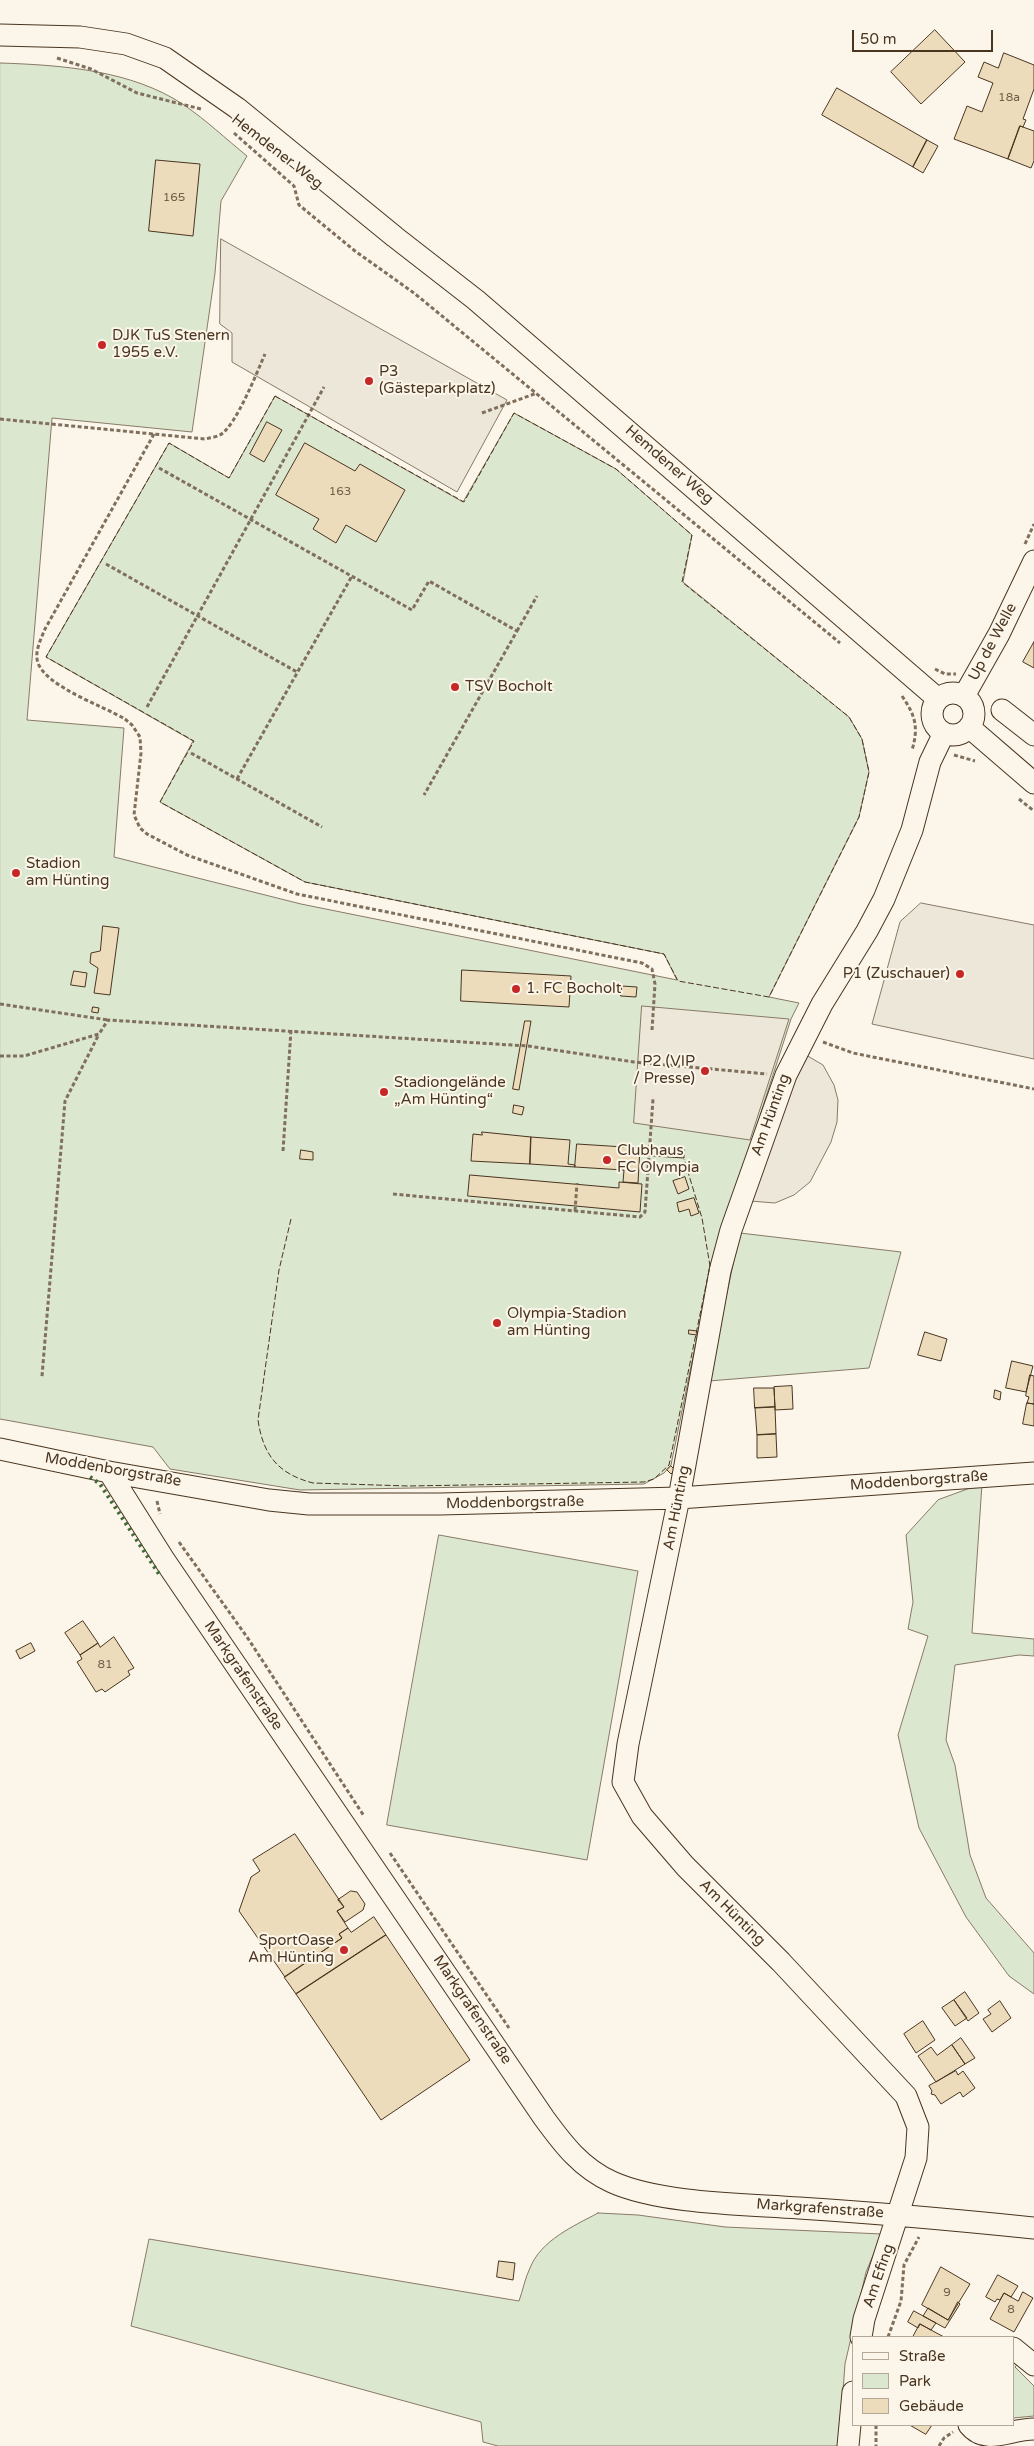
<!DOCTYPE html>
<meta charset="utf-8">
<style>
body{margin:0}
#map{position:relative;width:1034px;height:2446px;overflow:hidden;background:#fbf6e9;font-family:"Varela Round",sans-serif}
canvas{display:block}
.legend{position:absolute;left:852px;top:2336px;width:162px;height:90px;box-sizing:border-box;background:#fbf6e9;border:1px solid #b4a999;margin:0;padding:6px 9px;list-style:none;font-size:15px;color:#4a3520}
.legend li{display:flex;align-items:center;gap:10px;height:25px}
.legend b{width:25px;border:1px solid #b4a999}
.scale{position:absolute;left:852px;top:30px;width:141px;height:22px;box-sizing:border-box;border:2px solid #4a3520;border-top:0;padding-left:6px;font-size:15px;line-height:18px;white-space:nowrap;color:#4a3520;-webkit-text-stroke:4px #fbf6e9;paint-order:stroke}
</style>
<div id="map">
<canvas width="1034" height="2446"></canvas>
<ul class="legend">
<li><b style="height:6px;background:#fbf6e9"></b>Straße</li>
<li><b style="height:14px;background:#dce7d0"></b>Park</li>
<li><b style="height:14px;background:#ecdcbc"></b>Gebäude</li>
</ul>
<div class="scale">50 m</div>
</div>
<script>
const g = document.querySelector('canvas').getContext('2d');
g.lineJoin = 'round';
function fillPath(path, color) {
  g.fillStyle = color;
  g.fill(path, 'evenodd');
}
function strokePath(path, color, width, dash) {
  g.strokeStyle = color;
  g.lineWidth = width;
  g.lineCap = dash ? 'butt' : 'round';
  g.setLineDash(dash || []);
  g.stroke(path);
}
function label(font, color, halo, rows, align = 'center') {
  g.font = font + ' "Varela Round",sans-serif';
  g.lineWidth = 4;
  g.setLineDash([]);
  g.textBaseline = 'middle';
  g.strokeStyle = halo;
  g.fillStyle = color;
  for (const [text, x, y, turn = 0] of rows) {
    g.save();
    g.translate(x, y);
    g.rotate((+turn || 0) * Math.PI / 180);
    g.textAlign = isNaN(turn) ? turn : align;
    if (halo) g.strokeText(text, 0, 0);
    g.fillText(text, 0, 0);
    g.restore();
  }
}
const green = new Path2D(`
 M0,63C61,65 132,70 184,105C206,120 226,139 247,156L221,201L215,273L192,432L52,418L27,720L124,728L114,857L301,904L677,980L664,954L305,882L160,802L193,741L46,657L169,443L229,478L275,396L463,502L514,413L616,469L692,535L683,582L849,717L862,739L869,772L859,817L769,997L799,1003L791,1019L711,1268L671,1465L664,1473L644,1484L300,1490L170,1469L153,1447L0,1419Z
 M740,1233L901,1252L869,1368L709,1381Z
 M982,1484L972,1633L1034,1639V1656L1019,1655L955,1665L946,1740L955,1765L970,1855L986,1898L1034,1953V1994L1009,1976L966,1917L919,1828L898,1735L928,1636L908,1629L913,1602L906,1535L938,1500Z
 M439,1535L638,1571L587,1860L387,1825Z
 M598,2213L638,2215L725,2227L882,2234L866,2272L845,2364L839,2446H498L483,2442L481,2422L131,2326L149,2239L519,2301C523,2290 525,2278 530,2268C541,2240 574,2226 598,2213Z
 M1013,2358L1019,2363L1015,2367L1034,2386V2416L1013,2418Z`);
fillPath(green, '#dce7d0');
strokePath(green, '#887966', 1);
const parking = new Path2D(`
 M221,239L507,400L457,492L232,362V333L220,324Z
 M921,903L1034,925V1059L872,1024L900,922Z
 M642,1006L789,1019L750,1140L634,1123Z
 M806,1055L823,1065L834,1085L838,1100L837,1122L831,1142L810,1182L794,1195L775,1203L750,1201L789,1092Z`);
fillPath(parking, '#ede7d9');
strokePath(parking, '#887966', 1);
const building = new Path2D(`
 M935,30L965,62L921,104L891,72Z
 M1004,53L1034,65V89L1023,119L1026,120L1023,127L1020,126L1008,159L954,139L967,106L982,112L993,83L978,77L984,62L998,68Z
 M837,88L927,140L913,167L822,115Z
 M1020,126L1034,131V161L1031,168L1008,159Z
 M927,140L938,146L923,173L913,167Z
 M156,160L200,164L193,236L149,231Z
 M267,422L282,430L264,462L250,454Z
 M305,443L355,471L360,464L405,490L376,542L346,525L336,543L313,529L319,519L276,495Z
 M1034,642V668L1023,662Z
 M103,926L119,928L110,995L94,993L98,968L90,963L91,953L100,951Z
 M462,970L571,976L569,1007L461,1001Z
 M74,971L87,973L85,987L71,985Z
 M622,986L637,987L636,997L621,996Z
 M93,1007L99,1008L98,1013L92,1012Z
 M525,1021H531L519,1090L513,1089Z
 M514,1105L524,1107L522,1115L513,1113Z
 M482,1132L531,1137L530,1164L471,1161L473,1134L482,1135Z
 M531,1137L570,1140L568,1164L575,1165V1167L530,1164Z
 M577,1144L640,1148L638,1183L623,1182L624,1170L575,1167Z
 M640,1147L684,1149V1158L639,1155Z
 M301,1150L313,1152V1160L300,1159Z
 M470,1175L619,1188V1182L642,1184L640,1212L468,1196Z
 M685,1177L689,1189L678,1194L673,1181Z
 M694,1198L699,1213L691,1216L689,1209L679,1212L677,1203Z
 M689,1330L697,1331V1335L689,1334Z
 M925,1332L947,1339L941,1361L918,1355Z
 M1012,1361L1033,1366L1026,1392L1006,1388Z
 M1030,1375L1034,1376V1404L1027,1403L1029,1397L1026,1396Z
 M792,1386L793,1409L775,1410L774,1387Z
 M754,1388H774L775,1407L755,1408Z
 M995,1390L1001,1392L1000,1400L994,1398Z
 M1027,1403L1034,1404V1426L1023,1424Z
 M775,1407L776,1434L757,1435L755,1408Z
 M776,1434L777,1457L757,1458V1435Z
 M671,1466L675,1470L671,1474L667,1470Z
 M83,1621L98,1643L80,1655L65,1633Z
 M114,1637L134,1668L128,1671L130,1675L105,1692L102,1689L96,1692L77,1662L82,1659L80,1655L98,1643L100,1647Z
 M31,1643L35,1651L20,1659L16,1651Z
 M295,1834L344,1907L337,1911L348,1928L339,1934L342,1938L285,1977L239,1911L251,1877L260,1871L253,1860Z
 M351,1891L357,1892L365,1904L363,1910L345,1922L337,1911L344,1907L338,1900Z
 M374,1917L386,1935L296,1994L284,1977L342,1938L339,1934L348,1928L351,1932Z
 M386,1935L470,2060L381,2120L296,1994Z
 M965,1992L979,2013L968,2021L954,2000Z
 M954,2000L967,2018L955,2026L942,2008Z
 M1000,2001L1011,2018L992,2032L983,2019L991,2014L988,2010Z
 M923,2021L935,2040L916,2053L904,2034Z
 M961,2038L975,2058L965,2064L952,2045Z
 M952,2045L965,2064L936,2082L918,2056L931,2047L937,2055Z
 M956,2071L958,2075L963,2071L975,2088L963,2097L960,2092L941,2104L935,2095L931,2094L932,2091L929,2086Z
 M499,2261L515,2263L513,2280L497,2277Z
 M941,2267L970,2284L948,2320L922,2305Z
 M998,2275L1018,2286L1011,2297L1004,2293L1000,2300L997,2299L995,2302L986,2297Z
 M1023,2292L1033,2298L1014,2332L990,2319L1004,2293L1018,2301Z
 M958,2302L960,2304L945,2328L923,2316L928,2308L948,2320Z
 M914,2311L936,2323L931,2330L920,2324L918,2328L908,2322Z
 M920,2324L931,2330L944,2337H913Z
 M910,2425H932L926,2434Z`);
fillPath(building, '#ecdcbc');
strokePath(building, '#4a3520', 1);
const minor = new Path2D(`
 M0,35L80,37L126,44L165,58L237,108L395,237L476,300L938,699
 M932 714a21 21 0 1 1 42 0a21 21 0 1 1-42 0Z
 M964,696L999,634L1034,561
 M1002,710L1034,735
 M969,727L1034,783
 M0,1449L109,1472L269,1500L309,1504H440L679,1498L1034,1473
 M109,1472L165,1561L544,2118C563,2144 581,2168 612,2182C661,2204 745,2204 799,2208C878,2213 956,2220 1034,2228
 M861,2337L864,2319L916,2158L918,2127L906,2096L781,1962L685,1866L642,1816L623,1782L628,1744L679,1498L720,1271L731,1230L786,1075L822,1004L867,931L884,899L912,830L930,762L944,733
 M1013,2348L1034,2365
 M969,2425C986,2446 1009,2429 1034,2429
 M848,2446L853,2392`);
strokePath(minor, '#4a3520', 23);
strokePath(new Path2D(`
 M57,58L91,69L137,93L201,109
 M234,133L294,186L299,205L355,251L414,293L840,643
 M482,413L537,393
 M0,419L205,439C210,438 216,437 220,435C236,426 257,372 265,354
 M154,434L45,629C41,639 34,652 38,663C47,687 103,706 125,719L132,725L140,737L141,753L134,815L140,828L147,834L187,855L297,894L642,963L652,969L655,984L652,1030
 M159,468L412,610L429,581L517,631L424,795
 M1025,544L1034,524
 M106,564L297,672
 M517,631L537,596
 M935,669L945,674H956
 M902,696C915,715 919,727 912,750
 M147,707L324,387
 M191,753L322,827
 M954,755L975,761
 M237,779L352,576
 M1019,799L1034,811
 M0,1004L108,1020
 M823,1042L853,1053L1034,1089
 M0,1056H24L99,1034L108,1020L528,1046L634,1062L767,1074
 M283,1151L291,1030
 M393,1194L640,1217L645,1212L653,1099
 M575,1211L577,1183
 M42,1376L65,1101L99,1034
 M157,1501L160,1514
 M179,1542L247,1637L364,1816
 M390,1853L509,2028
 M888,2337L901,2301L904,2265L919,2237
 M876,2425V2446
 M939,2446L944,2438L953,2432`), '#7f6f5c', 3, [4, 2.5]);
strokePath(minor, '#fbf6e9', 21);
strokePath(new Path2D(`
 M90,1477L100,1484L159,1574`), '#436837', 4, [2.5, 4]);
strokePath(new Path2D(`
 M275,396L464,502L514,413L616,469L692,535L682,582L849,717L862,739L869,772L859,817L769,997L678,981L664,954L305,882L160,802L194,741L46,657L169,443L229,478Z
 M291,1219L279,1270L258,1420C263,1455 278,1474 313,1483L408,1486L644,1482L654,1479L669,1465L710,1266L702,1218L684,1159`), '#4a3520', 1, [6, 2.5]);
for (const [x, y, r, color] of [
 [102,345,5,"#c62828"],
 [369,381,5,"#c62828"],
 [455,687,5,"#c62828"],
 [16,873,5,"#c62828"],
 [960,974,5,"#c62828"],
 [516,989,5,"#c62828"],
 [705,1071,5,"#c62828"],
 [384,1092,5,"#c62828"],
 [607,1160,5,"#c62828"],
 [497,1323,5,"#c62828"],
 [344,1950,5,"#c62828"]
]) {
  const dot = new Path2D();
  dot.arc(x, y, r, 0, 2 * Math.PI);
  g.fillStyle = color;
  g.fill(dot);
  strokePath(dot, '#fbf6e9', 2);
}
label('12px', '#725f47', null, [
 ["18a",1009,98],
 ["165",174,198],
 ["163",340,492],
 ["81",105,1665],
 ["9",947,2293],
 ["8",1011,2310]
]);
label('15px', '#4a3520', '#fbf6e9', [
 ["Hemdener Weg",277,152,38],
 ["Hemdener Weg",669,465,41],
 ["Up de Welle",993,642,-62],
 ["Am Hünting",771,1115,-70],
 ["Moddenborgstraße",113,1470,10],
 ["Moddenborgstraße",919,1481,-4],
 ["Moddenborgstraße",515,1503,-1],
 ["Am Hünting",677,1508,-79],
 ["Markgrafenstraße",243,1676,56],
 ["Am Hünting",732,1913,45],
 ["Markgrafenstraße",472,2010,56],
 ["Markgrafenstraße",820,2209,4],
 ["Am Efing",879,2276,-71]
]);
label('15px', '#4a3520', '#fbf6e9', [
 ["DJK TuS Stenern",112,336],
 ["1955 e.V.",112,353],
 ["P3",379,372],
 ["(Gästeparkplatz)",379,389],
 ["TSV Bocholt",465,687],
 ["Stadion",26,864],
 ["am Hünting",26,881],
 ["P1 (Zuschauer)",950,974,"right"],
 ["1. FC Bocholt",526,989],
 ["P2 (VIP",695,1062,"right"],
 ["/ Presse)",695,1079,"right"],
 ["Stadiongelände",394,1083],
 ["„Am Hünting“",394,1100],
 ["Clubhaus",617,1151],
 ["FC Olympia",617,1168],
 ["Olympia-Stadion",507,1314],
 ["am Hünting",507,1331],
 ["SportOase",334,1941,"right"],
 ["Am Hünting",334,1958,"right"]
], 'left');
</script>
